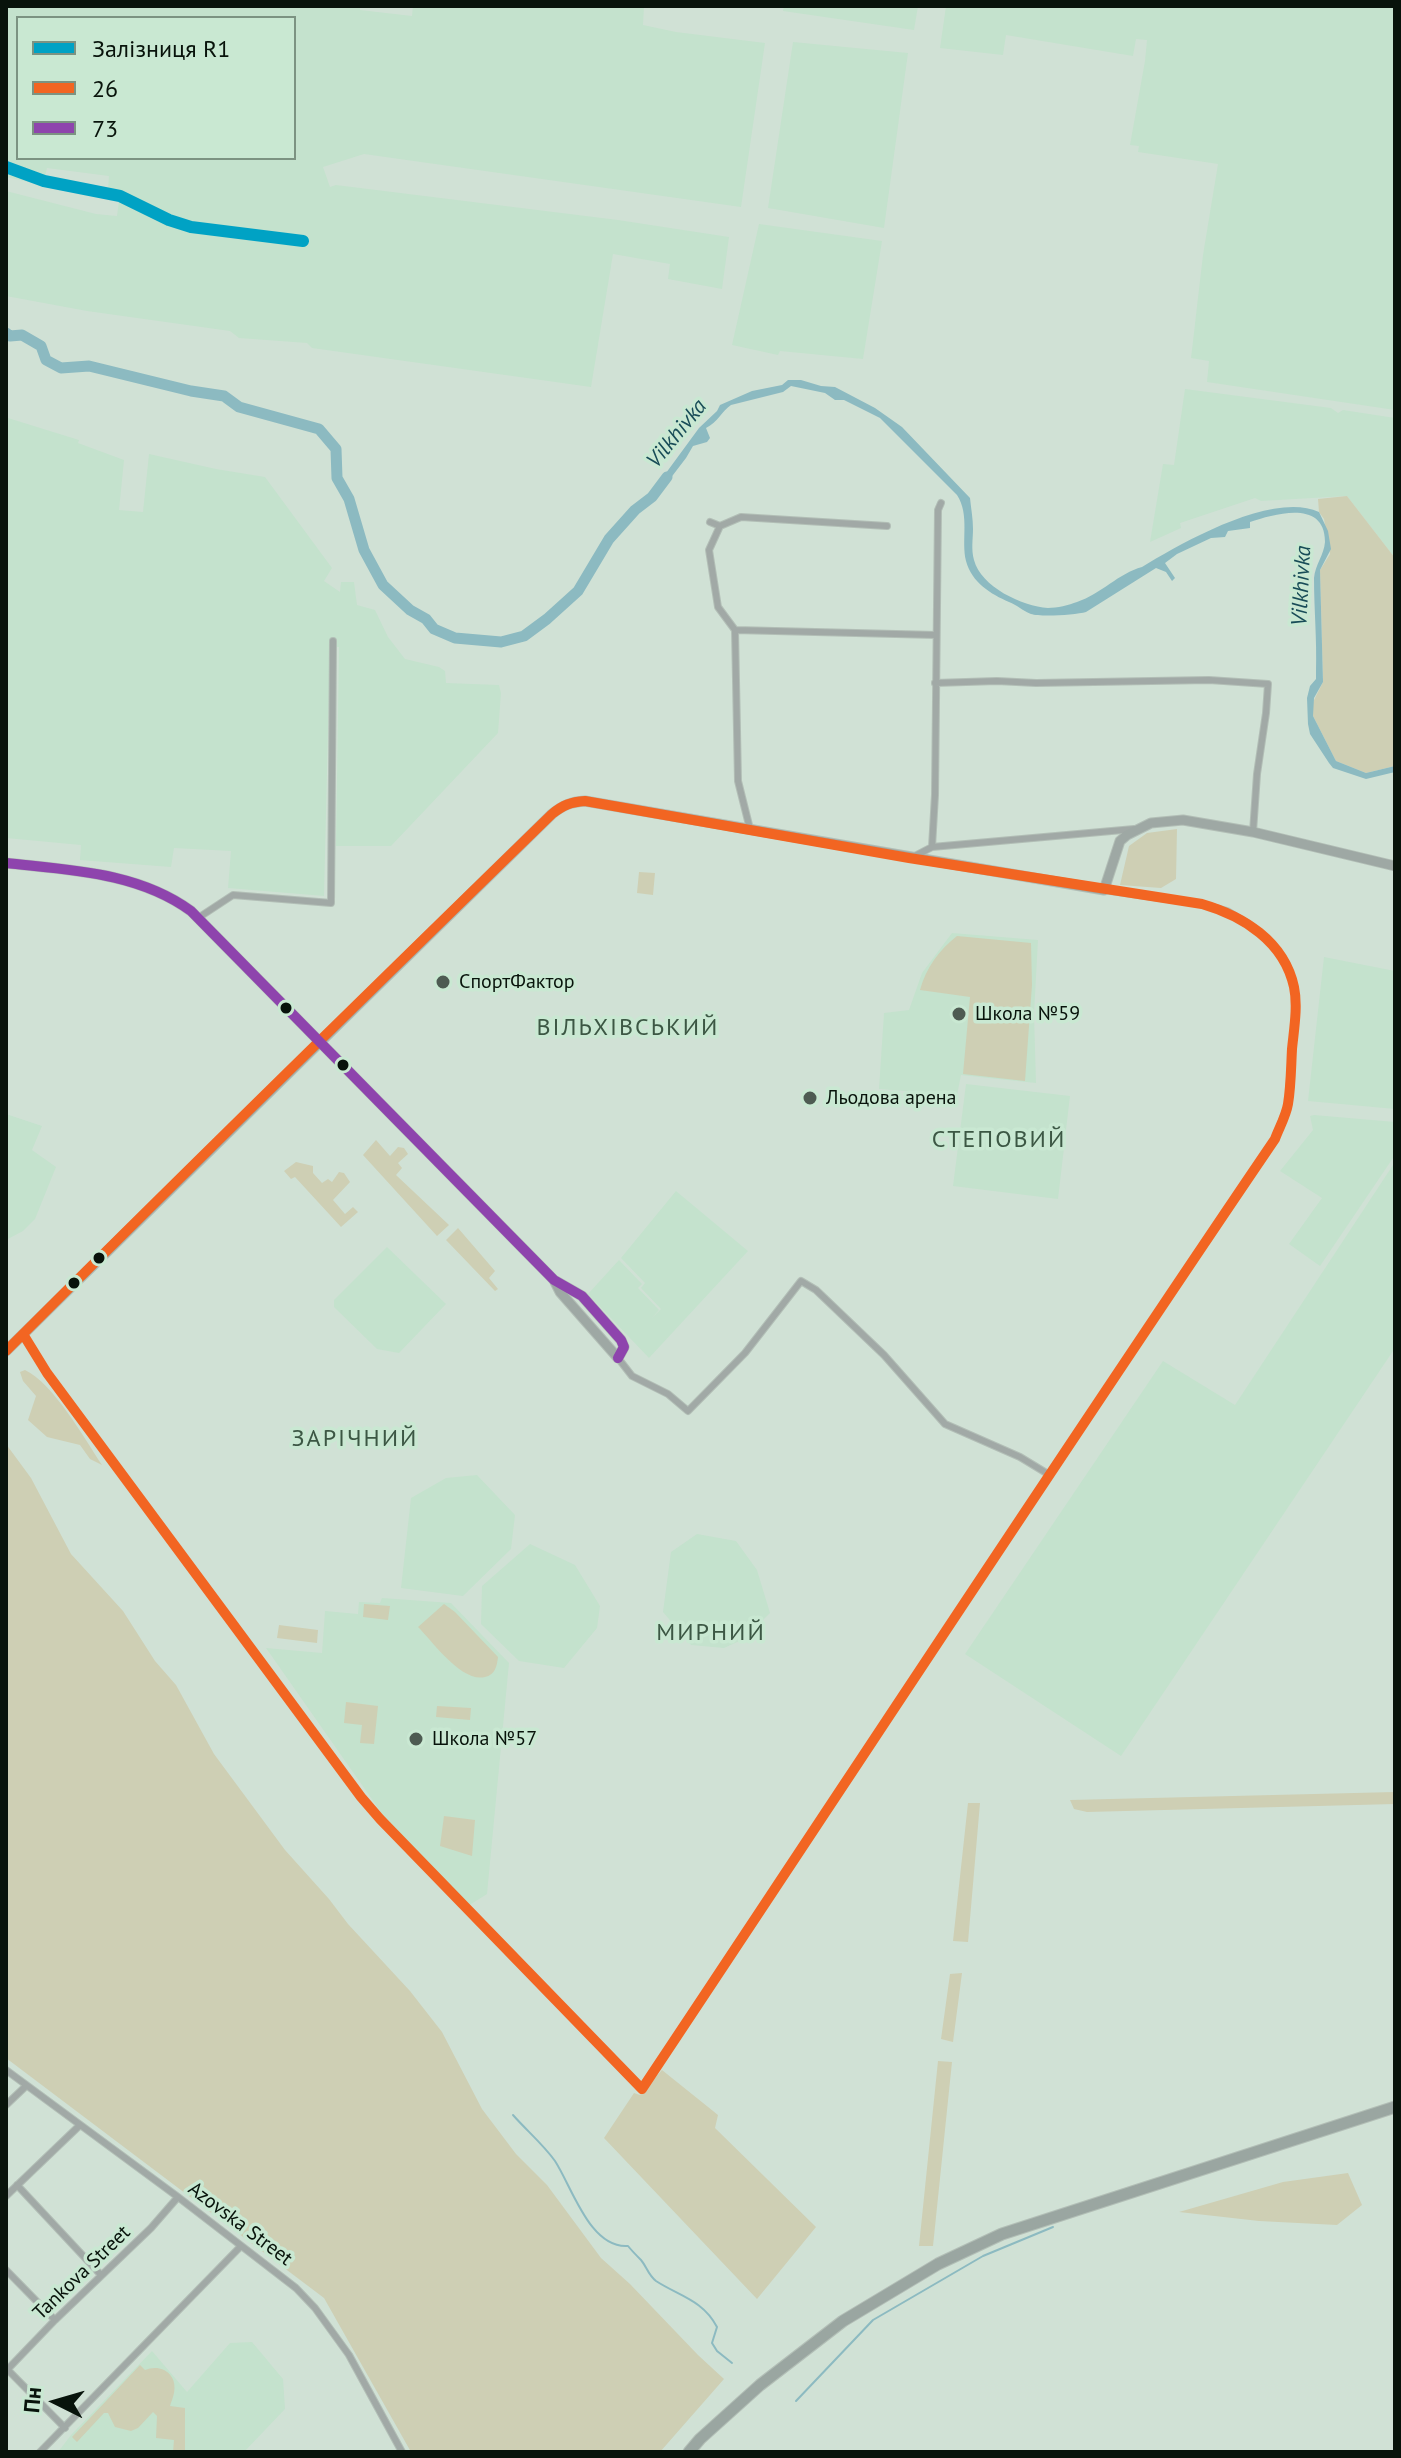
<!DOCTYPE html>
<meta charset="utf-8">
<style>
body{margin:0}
#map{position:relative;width:1401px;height:2458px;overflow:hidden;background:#d0e1d5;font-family:"PT Sans",sans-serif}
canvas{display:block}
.frame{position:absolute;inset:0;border:8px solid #08130b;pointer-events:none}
.legend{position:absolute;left:16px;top:16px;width:280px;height:144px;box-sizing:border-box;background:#c9e8d2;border:2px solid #7c9382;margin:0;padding:10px 14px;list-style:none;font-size:24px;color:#08130b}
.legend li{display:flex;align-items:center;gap:16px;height:40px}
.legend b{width:40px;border:2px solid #7c9382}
.north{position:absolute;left:16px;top:2362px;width:80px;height:80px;-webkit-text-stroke:6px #c9e8d2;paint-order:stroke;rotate:275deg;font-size:22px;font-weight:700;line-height:32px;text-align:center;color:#08130b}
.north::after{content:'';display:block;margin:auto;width:28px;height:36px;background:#08130b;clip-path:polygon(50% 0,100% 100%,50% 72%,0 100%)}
</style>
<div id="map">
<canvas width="1401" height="2458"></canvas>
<div class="frame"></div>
<ul class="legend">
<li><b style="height:10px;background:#00a2c4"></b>Залізниця R1</li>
<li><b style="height:10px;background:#f26522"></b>26</li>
<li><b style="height:10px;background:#8e44ad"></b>73</li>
</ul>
<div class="north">Пн</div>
</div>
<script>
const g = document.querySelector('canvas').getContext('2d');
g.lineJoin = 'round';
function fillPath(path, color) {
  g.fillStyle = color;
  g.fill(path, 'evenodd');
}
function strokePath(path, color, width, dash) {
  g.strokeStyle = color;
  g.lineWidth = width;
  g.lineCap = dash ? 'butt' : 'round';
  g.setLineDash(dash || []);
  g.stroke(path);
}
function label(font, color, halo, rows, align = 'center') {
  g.font = font + ' "PT Sans",sans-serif';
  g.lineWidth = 7;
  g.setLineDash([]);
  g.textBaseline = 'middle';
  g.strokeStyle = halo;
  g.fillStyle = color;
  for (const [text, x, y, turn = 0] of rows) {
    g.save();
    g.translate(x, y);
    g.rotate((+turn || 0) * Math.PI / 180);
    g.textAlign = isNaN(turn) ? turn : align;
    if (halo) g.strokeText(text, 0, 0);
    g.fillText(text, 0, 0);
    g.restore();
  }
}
fillPath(new Path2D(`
 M6,6H360V10L412,16L413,6H644L643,25L676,32L765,43L741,207L364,154L323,167L330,187L336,185L618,220L729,237L722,289L668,279L670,264L613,254L591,387L312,348L307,343L239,338L230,331L87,311L6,296V191L96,214L117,216L120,193L108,191L109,176L47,168L43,185L6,177ZM18,18H294V158H18Z
 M784,6H918L914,30L783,11Z
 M946,6H1395V410L1207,382L1209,361L1191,358L1203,255L1218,164L1138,152L1139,146L1130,145L1145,61L1147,40L1136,39L1133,56L1006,35L1003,55L940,48Z
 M793,42L908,53L884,228L768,208Z
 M759,224L882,241L863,359L780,351L778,355L732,345Z
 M1185,389L1331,408L1338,413L1343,410L1395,418V558L1347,496L1261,501L1255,498L1180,523L1181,528L1150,542L1163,464L1174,465Z
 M8,418L79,440L78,443L124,460L119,510L143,512L149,454L216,469L265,477L332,568L324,581L340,592L341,582H354L357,605L375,610L388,637L405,659L439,667L445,671L446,683L499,685L501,693L498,733L391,846H336L339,647H330L324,896L228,888L231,851L174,848L171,867L80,860L81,845L6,838V460Z
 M952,933L1038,940L1034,1014L1036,1083L961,1075L957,1095L879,1089L884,1013L909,1010L922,973Z
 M1324,957L1395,971V1109L1308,1101Z
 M966,1084L1070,1096L1058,1199L953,1186Z
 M6,1114L42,1126L32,1150L56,1167L35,1219L23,1231L6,1240Z
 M1314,1115L1395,1122V1155L1320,1266L1289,1244L1322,1198L1280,1171L1313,1130L1310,1116Z
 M1395,1162V1348L1121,1756L965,1654L1163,1361L1235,1405Z
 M676,1191L748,1251L649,1358L588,1294L619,1260L642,1284L638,1288L659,1310L652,1318L661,1309L641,1288L645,1283L621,1258Z
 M387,1247L446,1304L399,1353L377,1349L334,1307V1300Z
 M477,1475L515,1515L511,1549L463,1596L401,1588L411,1498L446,1478Z
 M697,1534L736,1541L757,1570L770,1613L744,1639L724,1648L691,1645L663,1612L671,1552Z
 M530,1544L575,1565L600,1606L597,1628L564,1668L519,1661L481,1624L482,1586Z
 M382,1598L451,1603L509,1663L487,1894L468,1906L383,1815L266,1648L322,1653L325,1611L358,1614L359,1602L380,1603Z
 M252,2342L283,2379L285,2409L244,2452H58L71,2435L152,2351L187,2392L230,2343Z`), '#c4e2cd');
fillPath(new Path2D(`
 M1347,496L1395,558V766L1366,773L1336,761L1313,716V702L1323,682L1320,570L1330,554L1324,519L1319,512L1318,499Z
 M1177,829L1176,879L1161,888L1120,885L1129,846L1147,833Z
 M639,872L655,873L653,895L637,893Z
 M957,936L1031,943L1032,985L1025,1081L963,1074L970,997L920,990C926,968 939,950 957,936Z
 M376,1140L390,1156L398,1147L404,1148L408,1154L398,1163L402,1168L396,1175L449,1225L437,1236L363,1155Z
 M296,1162L313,1166V1173L322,1183L328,1179L332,1182L339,1172L344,1173L350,1182L333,1200L345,1214L353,1207L358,1212L341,1227L295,1177L291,1179L284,1171Z
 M458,1228L495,1271L489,1278L498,1289L495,1291L446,1240Z
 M25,1370C53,1383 84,1438 102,1465L90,1459L80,1445L47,1437L28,1420L36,1396L23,1381L20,1372Z
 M6,1444L31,1478L71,1554L123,1611L155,1661L176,1685L214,1754L285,1850L329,1899L348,1924L410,1991L442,2032L482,2109L516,2154L547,2185L601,2258L630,2284L698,2355L724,2379L660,2452H411L324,2298L6,2058Z
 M364,1604L390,1606L388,1620L363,1617Z
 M444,1604L455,1612L498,1657C497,1666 495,1675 485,1677C462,1683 433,1642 418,1627Z
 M279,1625L318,1630L317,1643L277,1638Z
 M346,1702L378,1706L374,1744L360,1743L362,1725L344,1723Z
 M437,1706L471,1708L470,1720L436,1717Z
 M1395,1792V1804L1087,1812L1074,1809L1070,1800Z
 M968,1803H980L968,1942L953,1941Z
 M444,1816L475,1820L472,1856L440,1846Z
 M962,1973L953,2042L941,2039L950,1974Z
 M938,2061L952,2062L933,2246H919Z
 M662,2070L718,2115L715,2128L816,2227L757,2299L604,2138L634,2093L640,2095Z
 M1348,2173L1362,2205L1337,2225L1259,2221L1179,2212L1283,2182Z
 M140,2365L145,2370C161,2363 178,2374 174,2393C173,2398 171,2402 170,2406L185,2408V2452H173L174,2440L156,2438L157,2416L153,2412L138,2428L131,2431L115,2427L108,2413H104L77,2442L72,2437Z`), '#cecfb4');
fillPath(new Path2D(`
 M788,380H801L821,386L835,387L875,408L902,427L970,498C971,508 973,519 973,529C973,539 971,549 974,560C981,587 1022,606 1048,608C1057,608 1069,605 1077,602C1101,594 1119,573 1142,567C1182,543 1272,491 1319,512L1328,531L1331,549L1320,570L1323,682L1314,698L1313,716L1336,761L1366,773L1395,766V772L1366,779L1333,768L1329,763L1310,734L1308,724L1307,698L1310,686L1316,679V671C1317,640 1314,609 1314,578C1315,565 1324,555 1325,542C1325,499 1275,514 1250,522V528L1228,531L1225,537L1211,538L1177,554L1165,563L1175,578L1172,581L1166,572L1156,568L1086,612C1076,615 1040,617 1031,614C1023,611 1017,605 1009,602C991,594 972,583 966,561C961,540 970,515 957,495L880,418L844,400H835L825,393L791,386L783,392L731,405C722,411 718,422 706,428L710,438L707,442L693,446L686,458L660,492L655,488L699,428L717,411L720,405L752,391L782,385Z`), '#8cbac1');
strokePath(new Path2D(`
 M513,2115C526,2130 543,2144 555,2161C572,2187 590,2249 628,2246C632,2251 637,2256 641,2260C647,2267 648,2275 656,2281C679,2296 703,2300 717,2327L712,2343L717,2351L732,2363
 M796,2401L873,2320L983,2256L1053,2227`), '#8cbac1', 2);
strokePath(new Path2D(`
 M6,333L10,336L22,335L41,346L46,360L61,368L89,366L191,391L224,396L239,407L319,429L336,449L337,478L349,499L364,550L383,585L410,610L426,619L434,629L455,638L501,642L524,636L547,619L578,591L609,539L635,510L652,497L667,477`), '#8cbac1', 11);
const street = new Path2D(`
 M710,522L720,526L741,517L887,526
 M720,526L709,550L718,607L735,630L738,781L750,829
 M735,630L936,635
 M935,683L997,681L1036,683L1209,680L1268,684L1266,713L1257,774L1253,832
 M932,847L935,795L938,510L941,503
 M913,857L932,847L1134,829
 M198,918L233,895L331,903L333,641
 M23,1334L47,1373L361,1797L380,1819L642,2089C853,1772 1061,1454 1275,1139L1288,1105L1296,1004L1294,987L1287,965L1275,947L1250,925L1227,911L1202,904L1104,890
 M618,1358L632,1376L668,1394L688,1411L745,1353L801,1281L816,1290L884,1355L945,1424L1020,1457L1048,1474
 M6,2070L178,2197L296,2288L315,2308L349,2355L402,2452
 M6,2105L26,2086
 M17,2185L101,2275
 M6,2196L79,2126
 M6,2270L55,2320
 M6,2368L65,2428
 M6,2371L55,2320L151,2228L178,2197
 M40,2452L241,2246`);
const secondary = new Path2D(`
 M6,863C69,870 138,872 191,911L554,1280L582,1296L621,1340L624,1347L618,1358L560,1292L554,1280
 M6,1351L552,814C563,805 571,802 585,801L1104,890L1120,841L1127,835L1151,823L1183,820L1253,832L1395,866`);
const highway = new Path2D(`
 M689,2452L700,2439L760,2385L843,2321L938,2264L1002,2234L1395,2107`);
strokePath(street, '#b2beb6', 8);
strokePath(secondary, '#b2beb6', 11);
strokePath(highway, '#b2beb6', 13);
strokePath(street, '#a1a9a6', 6);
strokePath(secondary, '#9ea8a4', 9);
strokePath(highway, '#9aa6a1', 11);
strokePath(new Path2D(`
 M6,1351C187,1170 369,992 552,814C563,805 571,802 585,801L909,858L1202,904C1243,916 1284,941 1294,987C1298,1006 1294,1029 1292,1049C1291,1067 1291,1086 1288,1104C1286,1116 1279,1128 1275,1139C1061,1454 853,1772 642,2089L380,1819L361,1797L47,1373L23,1334`), '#f26522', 10);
strokePath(new Path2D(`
 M6,863C69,870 138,872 191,911L554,1280L582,1296L621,1340L624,1347L618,1358`), '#8e44ad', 10);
strokePath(new Path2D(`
 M6,167L44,181L120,196L169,220L191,227L303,241`), '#00a2c4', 12);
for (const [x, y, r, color] of [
 [443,982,8,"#4e5b52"],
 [286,1008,7,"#08130b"],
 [959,1014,8,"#4e5b52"],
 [343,1065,7,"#08130b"],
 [810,1098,8,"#4e5b52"],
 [99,1258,7,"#08130b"],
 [74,1283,7,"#08130b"],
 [416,1739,8,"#4e5b52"]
]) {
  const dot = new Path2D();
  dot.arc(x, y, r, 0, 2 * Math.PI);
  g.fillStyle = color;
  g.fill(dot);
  strokePath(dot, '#c9e8d2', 3);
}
label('20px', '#08130b', '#c9e8d2', [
 ["СпортФактор",459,982],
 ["Школа №59",975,1014],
 ["Льодова арена",826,1098],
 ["Школа №57",432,1739]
], 'left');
label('20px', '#08130b', '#c9e8d2', [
 ["Azovska Street",240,2224,37],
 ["Tankova Street",82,2273,-44]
]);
label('italic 22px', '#184c57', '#c9e8d2', [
 ["Vilkhivka",677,434,-51],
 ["Vilkhivka",1302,586,-87]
]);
g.letterSpacing = '2px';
label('24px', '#3c5744', '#c9e8d2', [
 ["ВІЛЬХІВСЬКИЙ",628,1028],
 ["СТЕПОВИЙ",999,1140],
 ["ЗАРІЧНИЙ",355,1439],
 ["МИРНИЙ",711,1633]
]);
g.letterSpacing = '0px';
</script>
